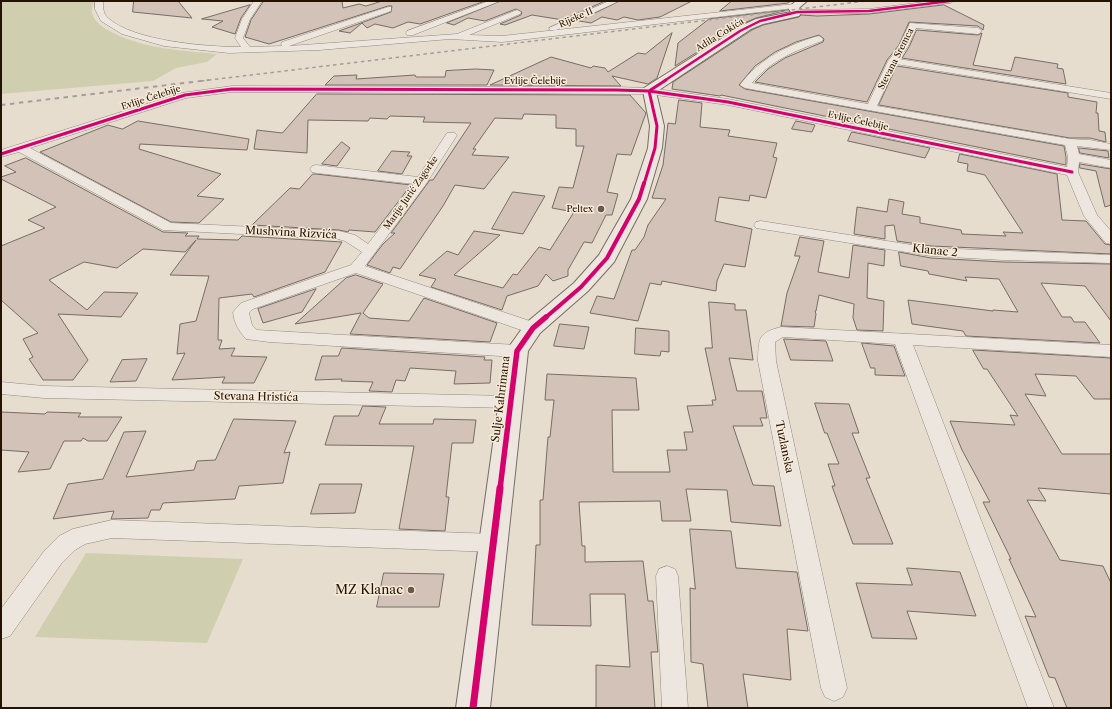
<!DOCTYPE html>
<meta charset="utf-8">
<style>
body{margin:0}
#map{position:relative;width:1112px;height:709px;overflow:hidden;background:#e7ddcf;font-family:"Libre Caslon Text",serif}
canvas{display:block}
.frame{position:absolute;inset:0;border:2px solid #251200;pointer-events:none}
</style>
<div id="map">
<canvas width="1112" height="709"></canvas>
<div class="frame"></div>
</div>
<script>
const g = document.querySelector('canvas').getContext('2d');
g.lineJoin = 'round';
function fillPath(path, color) {
  g.fillStyle = color;
  g.fill(path, 'evenodd');
}
function strokePath(path, color, width, dash) {
  g.strokeStyle = color;
  g.lineWidth = width;
  g.lineCap = dash ? 'butt' : 'round';
  g.setLineDash(dash || []);
  g.stroke(path);
}
function label(font, color, halo, rows, align = 'center') {
  g.font = font + ' "Libre Caslon Text",serif';
  g.lineWidth = 3;
  g.setLineDash([]);
  g.textBaseline = 'middle';
  g.strokeStyle = halo;
  g.fillStyle = color;
  for (const [text, x, y, turn = 0] of rows) {
    g.save();
    g.translate(x, y);
    g.rotate((+turn || 0) * Math.PI / 180);
    g.textAlign = isNaN(turn) ? turn : align;
    if (halo) g.strokeText(text, 0, 0);
    g.fillText(text, 0, 0);
    g.restore();
  }
}
fillPath(new Path2D(`
 M1,1H93C93,5 91,10 92,13C94,21 100,25 106,29C140,49 179,50 217,54L207,62L176,68L153,81L1,94Z
 M86,553L243,559L207,643L35,637Z`), '#cfceae');
const building = new Path2D(`
 M134,1H178L192,18L133,12Z
 M264,1H342L343,8L359,4L366,6L382,1H485L420,24L408,22L393,28L375,24L367,28L362,23L350,33L339,31L391,12L392,6H388L269,44L245,37L251,20Z
 M501,1H605L563,20L532,15L505,25L500,24L521,15L522,12L516,9L485,21L468,18L454,25L447,23Z
 M620,1H692L660,17L638,20L624,17L617,20L602,17L591,23L579,21Z
 M732,1H791L788,3L720,11Z
 M250,5L241,18L235,34L212,27L223,21L202,19Z
 M944,5L984,25L983,30L978,26L909,22L899,45L887,60L867,102L755,82L768,69L785,58L823,42L824,39L819,35L796,42L775,52L755,66L739,85L745,89L1064,146L1066,157V165L721,95L720,96L672,89L673,82L752,30L763,25L799,17L801,15L817,16L869,14Z
 M788,10L756,18L742,24L675,66L678,43L709,19Z
 M917,30L978,35L982,33L973,65L1011,71L1015,57L1058,64L1057,68L1063,69L1066,84L902,58L909,47Z
 M672,33L657,78L648,84L612,76L621,86L490,85L551,57L591,68L593,66L605,68L608,72L638,53L645,54Z
 M897,66L1068,93V97L1097,102L1096,113H1098L1099,131L1105,132L1106,142L1090,138H1070L879,105Z
 M476,69L494,70L487,85H325L334,76L357,75L356,79L415,75L416,77H445L446,71Z
 M317,94L630,95L646,113L631,155L617,154L607,192L618,194L612,215H606L592,243L584,242L568,270V276L553,281L546,274L538,286L507,296L502,310L431,287L436,279L419,275L447,251L458,255L474,231L500,235L454,275L503,288L513,274L517,275L539,247L550,250L574,212L552,208L559,187L573,188L584,146H576V129L556,128V115L524,114L522,119L495,118L473,149H476L472,155L509,157L484,189L455,185L443,206L400,269L393,267L390,273L367,265L383,244L395,233H391L430,180H433L471,123L423,122L425,117L390,116L387,119L370,118L368,121L308,120L307,153L254,149L257,130L282,133Z
 M679,100L702,103L700,127L730,130L728,136L777,143L773,157L777,158L766,198L750,195L749,201L719,197L715,221L752,229L745,267L724,264L717,281L716,291L662,281L661,285L650,283L638,321L590,313L597,296L614,299L632,250H635L644,237L648,225L666,199L652,198L663,165L668,123L675,124Z
 M138,121L249,139L247,150L140,144L139,149L221,174L197,196L224,199L199,223L171,222L40,152L108,125L122,129Z
 M796,121L815,125L812,132L792,129Z
 M852,132L930,148L925,158L848,141Z
 M342,142L350,148L337,166L322,164Z
 M1079,148L1108,151L1109,158L1080,153Z
 M392,151L410,152L407,156H412L402,174L378,171Z
 M960,154L1057,174L1062,220L1086,221L1105,244L1111,245V254L931,246L897,241L894,225L885,226V239L854,234L857,207L887,212L889,199L904,202L902,214L920,217V223L961,230L962,234L1006,236L1003,232L1023,233L985,175L967,171L968,164L958,162Z
 M26,158L163,232L188,233L185,236H199L197,239L238,240L242,236L342,242L325,272L254,297L252,294L219,298L218,340H222L219,349L235,348L231,356L267,357L254,383H222L225,377L172,380L185,353L177,354L180,324L196,321L209,276L170,275L196,240L185,252L143,249L117,268L84,262L49,280L87,310L104,292L138,293L121,317L58,314L88,360L73,380H43L29,359L33,357L23,339L38,333L1,300V246L45,228L28,220L56,207L1,179V177L16,172L5,166Z
 M1080,164L1111,169V205L1105,207L1096,171L1080,168Z
 M313,174H316L411,185L375,232L349,230L348,232L339,230L252,225L290,188L299,189Z
 M513,192L545,196L523,234L492,229Z
 M800,237L824,241L818,272L849,278L853,245L885,250L884,266L868,263L867,298L884,301L883,331L857,330L853,318L854,304L819,295L816,311H815L816,314L814,327L781,326L787,293L800,256H795Z
 M899,252L931,258L1003,262L1111,264V321L1085,286L1041,283L1062,317H1071L1074,322H1085L1100,343L966,336L963,331L912,324L908,300L993,311V310L1018,312L999,279L965,277L967,281L929,274L928,271L901,266Z
 M356,275L383,284L363,313L369,318L409,321L424,298L497,323L490,342L350,334L361,313L295,324L346,278Z
 M316,289L302,312L263,323L258,309Z
 M709,302L735,304V310H746L753,360L729,358L737,391H762L767,418H760L763,426H733L753,485L774,486L781,526L731,522L727,490L686,489L691,521H662L660,501L579,502L582,546H585V562L643,561L648,601H653L658,652H651L655,708H596V665L630,667L625,594H590L591,626L532,625L536,545H540V500H543L548,437H550L554,400H545L547,374L636,378L639,410H612L613,472H670L667,450H687L684,432H693L687,406L713,405L712,400H716L705,348H712Z
 M560,324L589,327L584,349L554,346Z
 M636,328L669,331V352L661,351L660,356L635,354Z
 M784,339L826,341L833,361L791,360Z
 M862,343L894,346L905,376L875,375V368H871Z
 M342,348L485,357L484,360H492L490,383L454,384L456,371L410,368L405,381L396,380L392,392L369,391L373,382L341,381L342,379L315,380L322,356H338Z
 M973,350L1111,358V399H1094L1076,376L1035,374L1046,396L1025,394L1062,454H1111V494L1038,488L1046,501L1027,500L1060,560L1103,566L1111,583V708H1067L1055,678L1049,677L1025,616L1036,617L1009,559H1011L983,502H990L962,450L950,421L1015,425L1010,415L1018,416L987,369H984Z
 M147,359L136,381L110,382L122,360Z
 M815,403L849,404L859,433H852L870,478H866L893,544H853L832,486H835L828,464H839L827,433H825Z
 M363,406L386,407L379,424H433L434,419L476,420L473,443H452L446,497H449L445,531L399,529L414,446L325,445L334,416H358Z
 M1,412L45,414L47,412L81,413L78,417H122L107,441H88L83,438L81,441H64L50,469L18,472L29,452L1,450Z
 M234,419L296,421L284,453L290,452L283,483L239,486L235,499L163,503L160,510H151L148,518L111,519L114,511L53,519L68,484L103,479L124,432L146,431L126,477L194,470L197,461L215,460Z
 M320,484H362L355,513L311,514Z
 M690,529L731,531L736,568L797,572L808,631L787,629L791,680L743,674L748,708H708L703,664L691,662L690,588L695,589Z
 M907,568L960,572L976,616L907,611L917,639L872,638L856,583L912,585Z
 M384,573L444,574L439,607H377Z`);
fillPath(building, '#d2c2b7');
strokePath(building, '#766d64', 1);
const street = new Path2D(`
 M95,1H103C103,7 103,14 108,18C133,41 207,47 241,47L235,38L242,19L254,1H262L250,19L243,38L250,47L282,46L281,44L282,42L388,7H391V11L289,46L457,34L517,10L521,12L520,14L469,35L502,36L794,4L798,6L794,8L502,42L450,39L319,50L229,53L164,46L122,34L101,21L95,9Z
 M489,1H500L413,35H407L406,33L407,31Z
 M609,1H619L556,30H550L549,28Z
 M932,1H954L950,3L869,13L797,14L793,12L797,10L869,9Z
 M910,23L978,28L982,31L978,34L916,28L908,46L899,59L1111,93V99L896,64L877,106L1070,139L1090,140L1111,144V150L1077,146L1079,154L1111,160V168L1079,162L1078,172L1097,215L1111,231V244L1106,243L1084,216L1067,175L728,105L649,94L232,92L186,98L30,148L171,223L339,231L355,235L368,244L414,184L316,173L312,172L310,169L312,166L316,165L418,177L447,133H455L457,135L426,184L365,266L539,324L541,328L539,332L533,333L527,332L356,273L253,309L249,313L252,325L257,330L517,345L523,347L525,351L523,355L517,357L269,342L246,339C239,331 234,323 233,312L241,303L351,265L362,252L345,241L338,239L163,230L19,152L1,157V150L181,93L232,86L616,87L649,88L728,99L1067,167L1068,157L1065,145L745,88L740,85C759,59 789,44 819,36L823,39L822,41C795,51 771,60 752,83L868,104L888,61L900,46Z
 M761,221L931,248L1111,255V263L1003,260L931,256L756,228L754,225L756,222Z
 M781,327L1111,345V357L913,345L1054,708H1028L895,344L783,337L775,342L776,361L847,688L843,697L834,701L825,697L821,688L758,361C759,339 757,333 781,327Z
 M1,382L44,386L511,396L517,397L520,402L517,407L511,408L44,398L1,394Z
 M112,520L494,534L502,536L505,543L502,550L494,552L112,538L85,544L75,550L61,564L10,636L1,639V609L45,550L59,536L73,529Z
 M667,566L675,569L678,576L688,708H662L656,576L659,569Z`);
const secondary = new Path2D(`
 M796,1H807L799,8L802,12L799,16L763,24L751,29L656,92L664,126L662,148L647,199L614,262L588,291L540,333L528,351L490,708H456L506,351L526,323L574,283L599,255L631,199L648,148L650,126L643,91L644,88L743,25L756,19L791,12L788,8Z`);
strokePath(street, '#91897f', 1);
strokePath(secondary, '#766d64', 2);
fillPath(street, '#ece6df');
fillPath(secondary, '#ece6df');
strokePath(new Path2D(`
 M201,81L866,1`), '#a49e96', 1.5, [3.5, 3.5]);
strokePath(new Path2D(`
 M1,105L209,80`), '#a49e96', 2, [4.5, 4.5]);
strokePath(new Path2D(`
 M664,81L740,31L760,21L797,12L869,11L950,1`), '#d6006c', 2.5);
strokePath(new Path2D(`
 M1,154L185,95L232,89L616,90L649,91L728,102L1072,172
 M644,184L655,148L657,126L649,91L666,80`), '#d6006c', 3);
strokePath(new Path2D(`
 M545,318L581,287L607,258L639,199L644,183`), '#d6006c', 4);
strokePath(new Path2D(`
 M500,489L517,351L533,328L546,317`), '#d6006c', 5.5);
strokePath(new Path2D(`
 M473,708L500,488`), '#d6006c', 7);
for (const [x, y, r, color] of [
 [601,209,4,"#695948"],
 [411,590,4,"#695948"]
]) {
  const dot = new Path2D();
  dot.arc(x, y, r, 0, 2 * Math.PI);
  g.fillStyle = color;
  g.fill(dot);
  strokePath(dot, '#f6ead9', 1.5);
}
label('9px', '#251200', '#f6ead9', [
 ["Rijeke II",576,18,-24],
 ["Adila Cokića",720,35,-32],
 ["Stevana Sremca",896,59,-63],
 ["Evlije Čelebije",535,81],
 ["Evlije Čelebije",151,98,-18],
 ["Evlije Čelebije",858,121,12],
 ["Marije Jurić Zagorke",411,193,-55]
]);
label('9px', '#251200', '#f6ead9', [
 ["Peltex",593,209]
], 'right');
label('11px', '#251200', '#f6ead9', [
 ["Mushvina Rizvića",291,233,3],
 ["Klanac 2",935,251,6],
 ["Stevana Hristića",256,397,1],
 ["Sulje Kahrimana",501,399,-83],
 ["Tuzlanska",784,447,78]
]);
label('13px', '#251200', '#f6ead9', [
 ["MZ Klanac",403,590]
], 'right');
</script>
